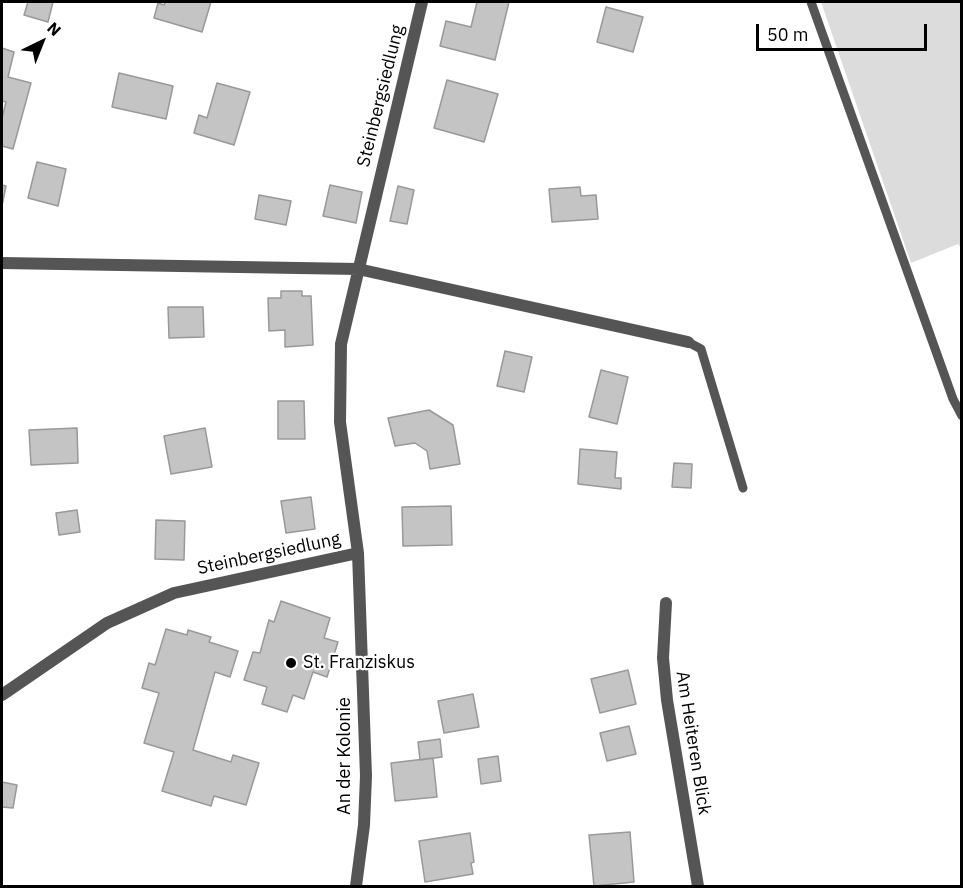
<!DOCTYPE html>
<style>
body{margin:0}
#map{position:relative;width:963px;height:888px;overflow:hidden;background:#fff;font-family:"IBM Plex Sans",sans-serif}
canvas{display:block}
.frame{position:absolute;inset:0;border:3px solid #000;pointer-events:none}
.north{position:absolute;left:12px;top:12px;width:60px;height:60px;-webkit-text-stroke:4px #fff;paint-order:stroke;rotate:43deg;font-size:16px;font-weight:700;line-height:24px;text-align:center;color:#000}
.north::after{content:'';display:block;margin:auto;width:21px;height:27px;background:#000;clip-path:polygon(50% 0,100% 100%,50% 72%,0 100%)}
.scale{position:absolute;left:756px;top:24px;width:171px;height:27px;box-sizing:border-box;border:3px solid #000;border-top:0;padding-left:8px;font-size:18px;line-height:21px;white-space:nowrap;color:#000;-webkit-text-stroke:4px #fff;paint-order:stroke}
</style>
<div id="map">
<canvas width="963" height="888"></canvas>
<div class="frame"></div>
<div class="north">N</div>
<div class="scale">50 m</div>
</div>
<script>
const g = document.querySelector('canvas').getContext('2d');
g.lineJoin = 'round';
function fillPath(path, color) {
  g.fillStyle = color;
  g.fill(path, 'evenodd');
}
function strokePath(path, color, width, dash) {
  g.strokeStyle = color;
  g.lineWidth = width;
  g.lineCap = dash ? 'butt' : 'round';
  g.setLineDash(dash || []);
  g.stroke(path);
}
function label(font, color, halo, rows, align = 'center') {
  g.font = font + ' "IBM Plex Sans",sans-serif';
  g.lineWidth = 4.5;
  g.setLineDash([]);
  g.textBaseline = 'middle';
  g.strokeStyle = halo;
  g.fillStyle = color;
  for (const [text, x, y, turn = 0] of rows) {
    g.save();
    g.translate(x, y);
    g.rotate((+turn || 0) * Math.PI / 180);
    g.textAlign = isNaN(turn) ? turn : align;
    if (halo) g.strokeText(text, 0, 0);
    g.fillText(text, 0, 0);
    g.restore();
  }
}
fillPath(new Path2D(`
 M821,2H961V248L958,244L911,263Z`), '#dcdcdc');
const building = new Path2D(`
 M28,2H53L48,22L24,15Z
 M165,2H211L202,32L154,18L158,3L164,5Z
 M477,2H509L495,60L440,46L446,21L471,27Z
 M606,7L643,17L633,52L597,42Z
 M2,48L14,52L8,77L31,83L13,149L2,146V118L6,102L2,101Z
 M119,73L173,86L166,119L112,107Z
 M447,80L498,94L484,142L434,128Z
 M217,83L250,92L234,145L194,133L199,115L207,118Z
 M37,162L66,169L58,206L28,198Z
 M2,185L6,186L2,206Z
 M330,185L362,192L356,223L323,216Z
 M398,186L414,190L407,224L390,221Z
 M580,187L581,196L596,195L598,219L552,222L549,189Z
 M259,195L291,201L286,225L255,219Z
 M281,291H302V296H311L313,345L285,347V330L269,331L268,298H281Z
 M168,307H203L204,337L169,338Z
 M505,351L532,357L524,392L497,386Z
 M601,370L628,377L617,424L589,417Z
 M278,401H304L305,439H278Z
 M429,410L453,425L460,464L430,469L427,451L415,443L395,446L388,418Z
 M77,428L78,463L31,465L29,430Z
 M205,428L212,467L171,474L164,436Z
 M580,449L617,452L615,478H621V489L578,484Z
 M674,463L692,464L691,488L672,487Z
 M311,497L315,529L286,533L281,501Z
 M451,506L452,545L403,546L402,507Z
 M77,510L80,532L59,535L56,513Z
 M156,520L185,521L184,560L155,559Z
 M281,601L330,618L324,638L338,642L327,677L313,672L304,699L293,695L287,712L262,704L267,687L244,680L253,652L260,653L269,620L274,622Z
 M166,629L187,635L188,630L211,637L209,642L238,651L230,677L215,672L193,750L231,762L233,755L259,763L246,805L214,796L211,806L162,791L174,752L144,743L159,693L142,688L149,663L155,665Z
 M628,670L636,704L600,713L591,679Z
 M473,694L479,727L444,733L438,701Z
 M629,726L636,754L607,761L600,733Z
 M440,739L442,757L420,760L418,742Z
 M498,756L501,781L481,784L478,759Z
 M433,758L437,797L395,801L391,763Z
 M2,782L17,785L13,808L2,807Z
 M630,832L634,882L594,886L589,835Z
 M470,833L474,862L471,863L473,874L425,882L419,841Z`);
fillPath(building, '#c4c4c4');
strokePath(building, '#999', 1.5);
strokePath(new Path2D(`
 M811,2L953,399L962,416
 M688,342L701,349L743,488`), '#555', 9);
strokePath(new Path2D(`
 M2,263L358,269L688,342
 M666,603L663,658L667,700L698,886
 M2,695L107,623L174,593L358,553
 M356,886L364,825L366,776L358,553L340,422L341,344L422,2`), '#555', 12);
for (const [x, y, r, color] of [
 [291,663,6,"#000"]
]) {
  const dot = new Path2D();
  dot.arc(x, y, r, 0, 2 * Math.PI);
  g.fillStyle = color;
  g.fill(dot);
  strokePath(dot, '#fff', 2);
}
label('18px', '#000', '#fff', [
 ["Steinbergsiedlung",381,96,-76],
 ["Steinbergsiedlung",269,554,-12],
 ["Am Heiteren Blick",693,743,81],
 ["An der Kolonie",345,756,-90]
]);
label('18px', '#000', '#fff', [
 ["St. Franziskus",303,663]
], 'left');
</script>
